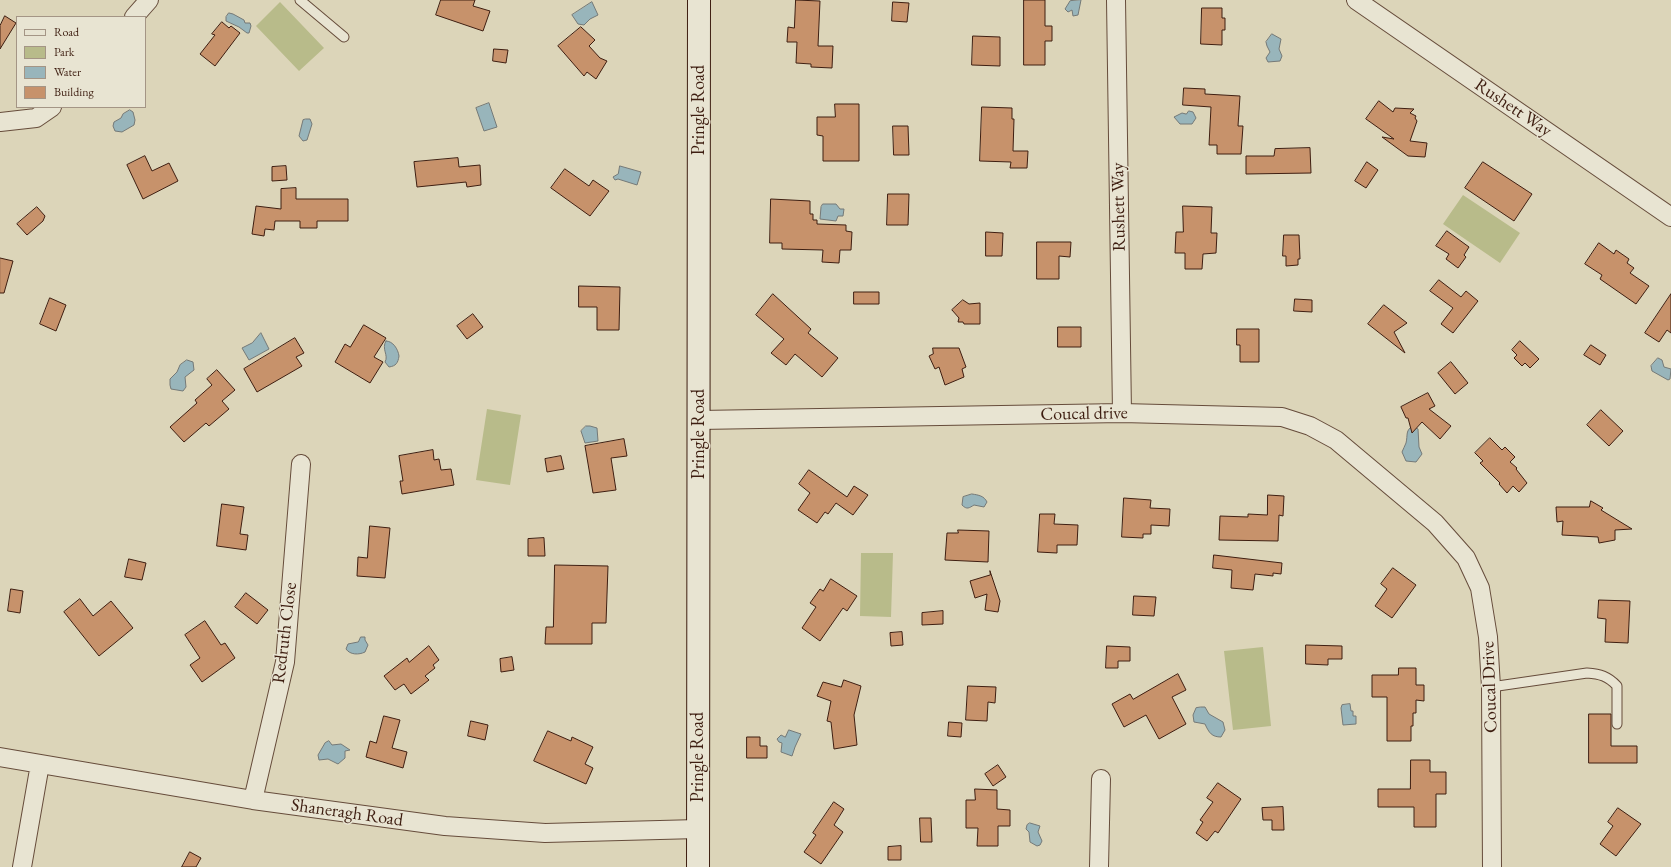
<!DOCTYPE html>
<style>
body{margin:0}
#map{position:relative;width:1671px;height:867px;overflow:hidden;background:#dcd5b9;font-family:"EB Garamond",serif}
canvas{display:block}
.legend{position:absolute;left:16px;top:16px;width:130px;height:92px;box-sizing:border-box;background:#e8e4d2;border:1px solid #a49585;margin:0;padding:5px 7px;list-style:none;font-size:12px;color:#3e1e11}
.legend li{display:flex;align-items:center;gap:8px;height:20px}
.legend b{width:20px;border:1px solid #a49585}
</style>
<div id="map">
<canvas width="1671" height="867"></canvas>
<ul class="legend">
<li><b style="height:5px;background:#e8e4d2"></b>Road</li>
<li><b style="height:11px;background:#b8bb8a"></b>Park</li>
<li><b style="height:11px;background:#98b5bb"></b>Water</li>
<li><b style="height:11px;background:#c7926b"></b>Building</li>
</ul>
</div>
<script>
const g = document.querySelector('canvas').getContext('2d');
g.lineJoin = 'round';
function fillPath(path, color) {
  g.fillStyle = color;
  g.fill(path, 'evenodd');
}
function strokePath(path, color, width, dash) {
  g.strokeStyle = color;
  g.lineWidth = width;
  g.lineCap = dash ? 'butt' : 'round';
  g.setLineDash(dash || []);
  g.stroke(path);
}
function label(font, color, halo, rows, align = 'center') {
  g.font = font + ' "EB Garamond",serif';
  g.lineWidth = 3;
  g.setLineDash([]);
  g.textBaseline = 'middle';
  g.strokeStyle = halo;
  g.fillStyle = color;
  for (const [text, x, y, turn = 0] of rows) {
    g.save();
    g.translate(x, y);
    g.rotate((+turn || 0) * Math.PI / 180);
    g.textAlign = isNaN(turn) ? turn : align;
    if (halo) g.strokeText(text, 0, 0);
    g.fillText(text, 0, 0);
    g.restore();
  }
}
fillPath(new Path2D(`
 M280,2L324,48L299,71L256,26Z
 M1463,195L1520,233L1500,263L1443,224Z
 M487,409L521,415L510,485L476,480Z
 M861,553H893L891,617L860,616Z
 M1263,647L1271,726L1233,730L1224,651Z`), '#b8bb8a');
const water = new Path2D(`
 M1081,0L1078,15L1073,16L1072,10L1068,12L1065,9L1070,1Z
 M592,2L598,15L590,19L584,25L578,24L572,15Z
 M229,13L233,14L244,20L245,23H250L251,26L249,33H247L239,27L226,21V17Z
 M1272,34L1281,39L1279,49L1282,56L1280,61L1268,62L1266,58L1270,52L1267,46L1266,42Z
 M489,103L497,127L484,131L476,108Z
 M130,110L133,112L135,120L134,125L122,132L115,131L113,126L114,122L121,118L123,114Z
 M1189,111L1193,112L1196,118L1192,124H1180L1174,117L1182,113L1186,114Z
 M306,119H310L312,124L307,140L303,141L299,136L303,120Z
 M620,166L641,172L637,185L618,179L615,180L613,177L618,174Z
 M823,204H836L840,209H844L843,216H838L836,221L820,219L821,207Z
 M261,333L269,349L249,360L242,348L252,343Z
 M386,341C393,341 398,349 399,356C398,363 396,366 389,367L385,362C389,355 381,349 386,341Z
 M1658,358L1662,360L1664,367L1671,369L1670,379L1668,380L1652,371L1651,366Z
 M187,360L193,362L194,370L185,377L186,387L183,391L171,389L170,385V379L177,372L180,365Z
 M586,426H590L597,428L598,441L585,443L581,431Z
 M1413,426L1418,429L1419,447L1422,454L1416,462L1406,461L1402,452C1403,449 1405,446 1406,443C1408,435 1405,430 1413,426Z
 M972,494C979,495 984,496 987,502L984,507L974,505C969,508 967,510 962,505L963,497Z
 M361,637H365V640L368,645L365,652C359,655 350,655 346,649L348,644L358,642Z
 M1350,704L1351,711H1353V716H1356V724L1343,725L1341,708L1342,705Z
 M1201,707H1205L1209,714L1223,722L1225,730L1221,737C1212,737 1209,733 1205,724L1194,722L1193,715L1196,708Z
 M789,730L801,734L795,747L792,756L781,752L782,743L779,742L777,739L781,735L785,737Z
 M329,741L332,745L341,744L350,750L345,751V758L338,764L328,759L319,760L318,755L325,743Z
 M1030,823L1040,826L1038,832L1042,841L1040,845L1037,846L1030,842L1029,832L1026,829L1027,825Z`);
fillPath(water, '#98b5bb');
strokePath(water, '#747977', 1);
const building = new Path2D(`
 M441,0H475L473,6L490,11L483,31L436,15Z
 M796,0L820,1L818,46H833L832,68L811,67V64L796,63L797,42H787L788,27L794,28Z
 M1024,0H1045V26H1052V41H1045V65H1024Z
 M893,2L909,3L907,22L892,21Z
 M1202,8H1222V18H1225V30H1222V45L1201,44Z
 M5,16L16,23L0,49V26Z
 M222,22L229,28L231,26L240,33L215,66L200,54L215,35L212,34Z
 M581,27L595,40L589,46L600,58L607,61L596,79L587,72L584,76L558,46Z
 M973,36L1000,37V66L972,65Z
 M494,49L508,50L506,63L493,61Z
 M1184,88L1205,89V94L1240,96L1238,126H1243L1241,154H1217V145H1209L1211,107L1183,105Z
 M1379,101L1393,112L1395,108L1414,109L1410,113L1416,116L1415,118L1417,121L1410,141L1427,143L1425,157L1408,156L1382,137L1394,139L1366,119Z
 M835,104H859V161H823V136L817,135V117H835Z
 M982,107L1012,108V119H1014L1013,151H1028L1027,168H1010L1011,162L980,161Z
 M893,126H908L909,155H894Z
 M1310,148L1311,173L1246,174V156H1274L1275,149Z
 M145,156L152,171L169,163L178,181L143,199L127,165Z
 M458,158L459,167L480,165L481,185L467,187L466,182L417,187L414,162Z
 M1367,162L1378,170L1366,188L1355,181Z
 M1483,162L1532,194L1514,221L1465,188Z
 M286,166L287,180L272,181V167Z
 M565,169L589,186L593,180L609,191L590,216L551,188Z
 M296,188V199H348V221H317V228H300V221H275L274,230L265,229L264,236L252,234L256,206L281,209V189Z
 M888,194H909L908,225H887Z
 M771,199L810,201V214H813V220H817V224L846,225V231L852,232L851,250H840L839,263L822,262L823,250L782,249V243H770Z
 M1183,206L1212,207L1211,233H1217L1216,253L1203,254L1202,269H1185V253H1175L1176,232H1183Z
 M37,207L45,216L43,221L27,235L17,224Z
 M1447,231L1469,247L1464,255L1466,257L1458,268L1446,259L1449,254L1436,246Z
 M986,232L1003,233L1002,256H986Z
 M1284,235H1299L1300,259H1298V265L1286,266V256H1283Z
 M1037,242H1071L1070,257L1059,256V279H1037Z
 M1599,243L1614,254L1616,250L1629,259L1627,263L1634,268L1630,273L1649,286L1636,304L1600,279L1602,275L1585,264Z
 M0,258L13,261L4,293H0Z
 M1439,280L1461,297L1466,291L1478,301L1453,333L1441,324L1453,308L1430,291Z
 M579,286L620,287L619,330H597V307H579Z
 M854,292H879V304H854Z
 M773,294L811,329L808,333L838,358L822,377L795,354L786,365L771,353L784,339L756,315Z
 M1671,294V333L1667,330L1659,342L1645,333Z
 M50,298L66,305L56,331L40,324Z
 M1295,299L1312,300V312L1294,311Z
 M963,300L969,304L980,303V324H964L963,322H958L959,318L952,310Z
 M1384,305L1407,323L1394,332L1405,353L1368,324Z
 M473,314L483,327L467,339L457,326Z
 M364,325L386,338L374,357L383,362L370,383L335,362L345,344L350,347Z
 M1058,327H1081V347H1058Z
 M1237,329H1259V362H1240V345H1237Z
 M295,338L304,353L296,357L302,366L257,392L244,369Z
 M1520,341L1539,359L1530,368L1525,363L1522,366L1514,358L1517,355L1512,350Z
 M1591,345L1606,355L1600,365L1584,355Z
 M933,348H959L966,367L962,369L964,377L945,385L939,367L935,369L929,356L933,354Z
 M1451,362L1468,383L1455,394L1438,373Z
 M217,370L235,390L222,401L229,409L209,426L206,423L184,442L170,427L197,403L195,400L212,385L207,379Z
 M1428,393L1435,406L1429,409L1451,426L1440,439L1422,422L1412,433L1408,418H1406L1401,407Z
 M1601,410L1623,431L1609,446L1587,425Z
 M1490,438L1502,450L1505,447L1515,457L1510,462L1517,468L1516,469L1527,483L1519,492L1513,486L1507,493L1499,484L1500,483L1480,463L1483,461L1475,453Z
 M624,439L627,456L611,458L616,490L593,493L585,446Z
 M433,450L434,460L439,459L441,470L451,469L454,485L402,494L400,481H403L399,456Z
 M561,456L564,469L547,472L545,459Z
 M809,470L847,497L854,486L868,495L853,515L836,503L828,514L825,512L817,523L798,510L810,493L799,484Z
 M1268,495L1284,496L1283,516L1279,515L1278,541L1219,540L1220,516L1248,517V514L1267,515Z
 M1124,498L1151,500L1150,508L1170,509L1169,526L1151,525V534H1143V538L1122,537Z
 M1591,501L1603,508L1601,510L1632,529L1615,530V540L1599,543L1598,537L1562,535L1563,521L1557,522L1556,507H1589Z
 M222,504L244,507L240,534L248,535L246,550L217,546Z
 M1040,514H1055L1054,524L1078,525L1077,545H1057V553L1038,552Z
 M370,526L390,528L385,578L357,576L358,557L367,558Z
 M958,530L989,531L988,562L945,560L947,533H958Z
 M544,538L545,556H528V539Z
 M1214,555L1282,563L1281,574L1273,573V576L1255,574L1253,590L1231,588L1232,570L1213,568Z
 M129,559L146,563L142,580L125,577Z
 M555,565L608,566L606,623H592V644H545L546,627H553Z
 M1393,568L1416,585L1392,618L1375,606L1387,589L1381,584Z
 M990,571L1000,601L998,612L985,610L987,594L975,598L970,581L990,575Z
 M831,579L857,596L847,611L843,608L820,641L802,628L816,607L810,603L820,589L823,591Z
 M11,589L23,591L20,613L8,611Z
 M246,593L268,610L257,624L235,607Z
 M1134,596L1156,597L1154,616L1133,615Z
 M80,599L93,616L111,601L133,628L99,656L64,612Z
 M1599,600L1630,601L1628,643L1605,642L1606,619L1598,618Z
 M943,611V624L922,625V613Z
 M205,621L221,645L225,643L235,658L202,682L190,665L200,658L185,635Z
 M902,632L903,645L891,646L890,633Z
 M1306,645L1342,646V659H1328V665L1306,664Z
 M429,646L439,660L433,665L435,668L425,676L429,680L411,694L404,684L395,690L384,676L407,658L409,662Z
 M1107,646L1130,647V661H1118V668H1106Z
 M512,657L514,670L501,672L500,659Z
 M1399,668H1416V685H1424V701L1416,700V713H1413V726H1411V741H1387V697H1372V675H1398Z
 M1178,674L1186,690L1172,697L1186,724L1159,739L1146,715L1124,727L1112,704L1130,694L1133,699Z
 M844,680L861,686L854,715L857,745L834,749L831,722L827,721L831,701L817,696L823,682L841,687Z
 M968,686L996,687L995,703L988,702L987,721L966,720Z
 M1589,714H1611V746H1637V763H1589Z
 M384,716L400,720L392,748L407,752L403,768L366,757L370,741L376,743Z
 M471,721L488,725L485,740L468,736Z
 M949,722L962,723L961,737L948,736Z
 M548,731L571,741L572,737L593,747L585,764L593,768L586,784L534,761Z
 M747,737H760V746H767V758H747Z
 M1411,760H1430V772H1446V794H1436V827H1414V807H1378V789H1410Z
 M998,765L1006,777L993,786L985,774Z
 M1218,783L1241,799L1218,833L1215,831L1207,841L1196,833L1203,822L1200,820L1213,802L1207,798Z
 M975,789L997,790V809L1010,810V826H998V846H977L978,828H966V800H975Z
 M834,802L844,809L834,825L843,832L821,864L804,852L816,835L813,833Z
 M1283,807L1284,830H1272V820H1263L1262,808Z
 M1618,808L1641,824L1616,856L1600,844L1613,826L1608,822Z
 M920,818H931L932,842H921Z
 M901,846V860H888V847Z
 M190,852L201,858L196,867H182Z`);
fillPath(building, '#c7926b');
strokePath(building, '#3e1e11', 1);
const lane = new Path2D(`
 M300,0L344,37
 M1491,687L1587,673C1600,674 1608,676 1617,686V724`);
const street = new Path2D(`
 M1116,0L1122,413
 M1356,0L1671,217
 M134,17L149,0
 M0,122L36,118L52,107
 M699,420L1122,413L1282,417L1310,426L1336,440L1435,523L1466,558L1480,588L1488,637L1491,687L1492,867
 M0,757L253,800L445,826L545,833L698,829
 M253,800L285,662L301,464
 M22,867L40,764
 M1099,867L1101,779`);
const secondary = new Path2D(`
 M698,867L699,0`);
strokePath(lane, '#664c3b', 11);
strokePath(street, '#664c3b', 20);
strokePath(secondary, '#3e1e11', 24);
strokePath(lane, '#e8e4d2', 9);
strokePath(street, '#e8e4d2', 18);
strokePath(secondary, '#e8e4d2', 22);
label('18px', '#3e1e11', '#e8e4d2', [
 ["Rushett Way",1513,108,34],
 ["Pringle Road",699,110,-90],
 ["Rushett Way",1119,207,-91],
 ["Coucal drive",1084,414,-1],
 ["Pringle Road",699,434,-90],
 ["Redruth Close",285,633,-83],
 ["Coucal Drive",1490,687,-92],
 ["Pringle Road",698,757,-90],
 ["Shaneragh Road",347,813,8]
]);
</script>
